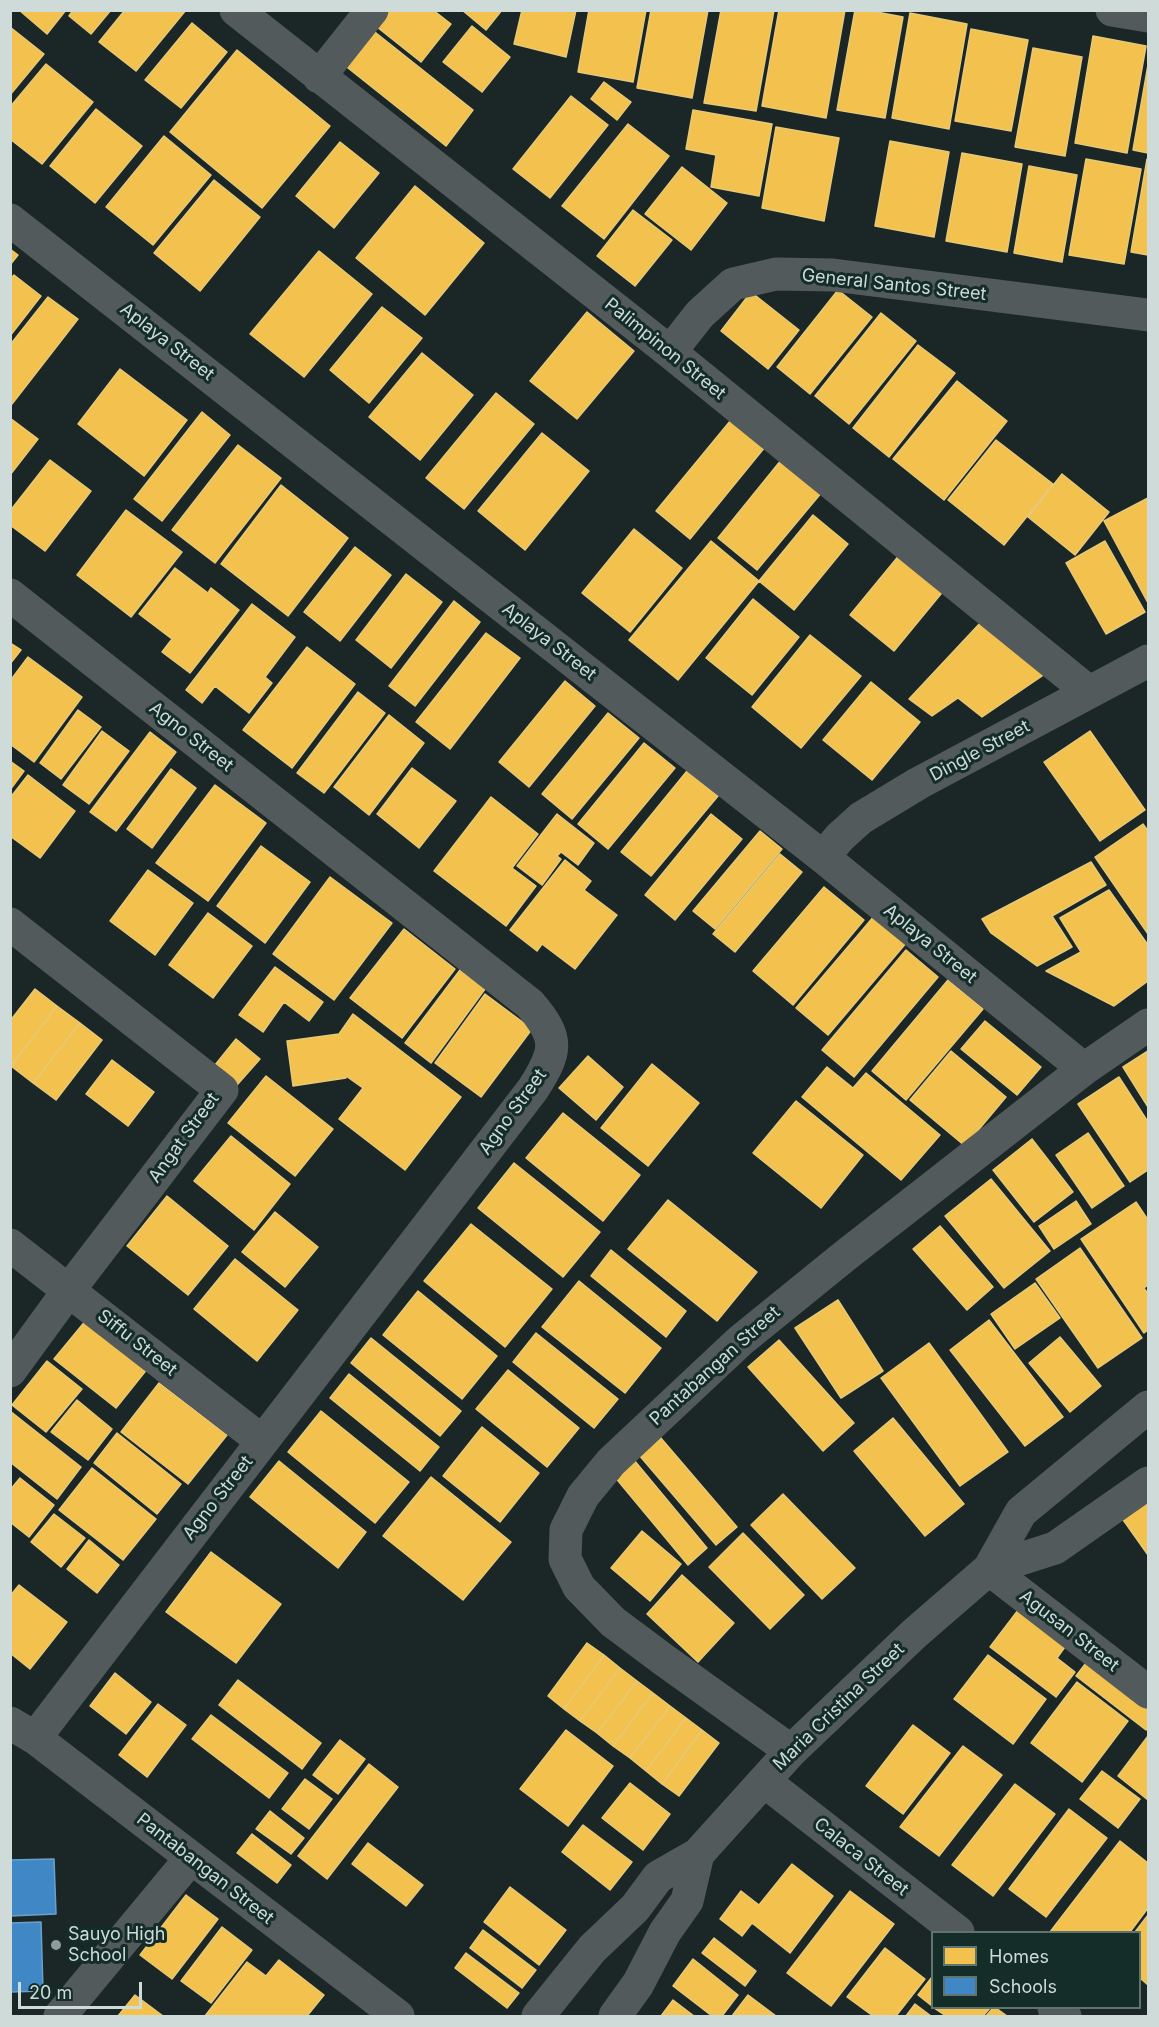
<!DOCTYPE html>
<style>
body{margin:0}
#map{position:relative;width:1159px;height:2027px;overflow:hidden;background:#1b2726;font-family:Inter,sans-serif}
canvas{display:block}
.frame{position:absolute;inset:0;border:12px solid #cedbd8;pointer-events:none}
.legend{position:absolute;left:931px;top:1931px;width:210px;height:78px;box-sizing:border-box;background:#152d29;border:2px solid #5f736f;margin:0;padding:8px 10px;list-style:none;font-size:18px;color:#cedbd8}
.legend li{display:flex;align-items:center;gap:12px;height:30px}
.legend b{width:30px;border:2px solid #5f736f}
.scale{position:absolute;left:18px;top:1982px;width:124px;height:27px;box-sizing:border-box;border:3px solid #cedbd8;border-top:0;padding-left:8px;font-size:18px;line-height:21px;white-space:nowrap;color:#cedbd8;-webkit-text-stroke:4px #152d29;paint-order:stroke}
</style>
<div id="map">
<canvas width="1159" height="2027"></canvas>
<div class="frame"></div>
<ul class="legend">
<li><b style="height:16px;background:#f2c14e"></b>Homes</li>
<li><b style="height:16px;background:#3f88c5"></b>Schools</li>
</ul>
<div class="scale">20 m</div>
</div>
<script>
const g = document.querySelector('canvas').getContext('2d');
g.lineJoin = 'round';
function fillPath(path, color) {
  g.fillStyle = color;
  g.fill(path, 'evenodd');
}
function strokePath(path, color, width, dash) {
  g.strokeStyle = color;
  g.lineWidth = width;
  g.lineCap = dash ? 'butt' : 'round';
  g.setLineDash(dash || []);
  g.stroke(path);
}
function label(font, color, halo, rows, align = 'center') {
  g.font = font + ' Inter,sans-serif';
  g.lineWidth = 6;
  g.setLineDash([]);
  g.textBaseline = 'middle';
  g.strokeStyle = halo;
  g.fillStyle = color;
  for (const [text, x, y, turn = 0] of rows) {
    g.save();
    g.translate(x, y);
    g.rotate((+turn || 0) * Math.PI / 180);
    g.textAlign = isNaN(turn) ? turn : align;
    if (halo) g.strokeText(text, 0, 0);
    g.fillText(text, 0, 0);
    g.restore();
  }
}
const homes = new Path2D(`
 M19,10H66L47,34Z
 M73,10H111L91,34L69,16Z
 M125,10H186L136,71L99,42Z
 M391,10H433L451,24L421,62L377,27Z
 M462,10H502L486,30Z
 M522,10H576L566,57L514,44Z
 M589,10H646L633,82L578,72Z
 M651,10H708L692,98L637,88Z
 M721,10H774L756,111L704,103Z
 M779,10H845L826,118L762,106Z
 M855,10H866L903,17L885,118L837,110Z
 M910,13L967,24L949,129L892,118Z
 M192,23L227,52L181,108L145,80Z
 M472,26L510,57L482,92L443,62Z
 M10,27L44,54L10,95Z
 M371,29L473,110L446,146L343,64Z
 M971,29L1028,40L1011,131L955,121Z
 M1093,36L1146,46L1127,153L1075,143Z
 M1033,48L1082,57L1065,156L1015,147Z
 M237,50L330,126L262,208L170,132Z
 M46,64L93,102L42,164L10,139V107Z
 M1148,65V153L1133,150Z
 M604,82L631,102L617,120L591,99Z
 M571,96L608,125L550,198L513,169Z
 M96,109L142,146L95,203L50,166Z
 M693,110L772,124L759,196L711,187L716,155L686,149Z
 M628,124L669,156L604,239L562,206Z
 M776,127L839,138L824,221L762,208Z
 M164,136L211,175L153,245L106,207Z
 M890,141L949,152L934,237L875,226Z
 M340,142L379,173L334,228L296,196Z
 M962,153L1022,164L1007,252L946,241Z
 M1086,159L1141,169L1124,264L1069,255Z
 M1147,159H1148V255L1131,252Z
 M1029,166L1077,175L1062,262L1014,253Z
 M682,167L727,203L691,250L645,214Z
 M214,180L260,217L200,291L154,253Z
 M415,186L484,243L425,315L356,258Z
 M633,210L672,240L635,286L597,256Z
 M10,249L18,255L10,265Z
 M319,251L372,294L304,377L250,334Z
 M14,275L41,296L10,336V279Z
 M838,290L872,317L810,394L777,367Z
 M751,292L799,330L768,369L721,331Z
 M48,297L78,319L12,404L10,403V345Z
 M382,307L422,338L369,403L330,370Z
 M587,312L634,351L577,419L530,381Z
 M881,313L916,341L849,424L815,396Z
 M918,345L955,373L889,457L853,428Z
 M422,353L473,395L420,460L369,417Z
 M120,369L187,420L144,476L78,424Z
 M957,381L1007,421L944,500L893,459Z
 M496,393L534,424L464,509L426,478Z
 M202,412L230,435L162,521L134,499Z
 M10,418L38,439L10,475Z
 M731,420L765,447L690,539L656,511Z
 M542,433L589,471L525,550L478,511Z
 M996,440L1053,484L1004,545L948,500Z
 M238,445L281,478L215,563L172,530Z
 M782,459L822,492L757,570L718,538Z
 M50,460L91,491L45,551L10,525V511Z
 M1062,474L1109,512L1075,555L1028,517Z
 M281,485L348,538L288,616L221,564Z
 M1148,498V603L1104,521Z
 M126,510L182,552L131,617L77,575Z
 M813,515L848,544L794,610L759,581Z
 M634,529L682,568L630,632L582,593Z
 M711,541L759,581L678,680L629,640Z
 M1105,541L1145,612L1106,634L1066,563Z
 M355,547L391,575L340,641L304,612Z
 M901,553L945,589L894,651L850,615Z
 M175,568L208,593L211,588L239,610L190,673L162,652L172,639L139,614Z
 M406,574L442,602L391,668L356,640Z
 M753,599L799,637L752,695L706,658Z
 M454,601L480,622L415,706L389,686Z
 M252,604L295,637L265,677L272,683L249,713L215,686L202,703L186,690Z
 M982,621L1045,674L982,717L958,698L932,716L909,699Z
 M486,633L520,658L450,749L416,722Z
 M810,635L861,676L801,748L752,707Z
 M10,643L21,650L10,664Z
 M307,647L355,684L292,768L243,730Z
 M28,657L82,697L34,762L10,744V681Z
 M565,681L595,706L529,787L499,762Z
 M871,682L920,722L872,780L823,740Z
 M358,692L385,713L324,793L297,773Z
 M78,710L101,727L61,779L40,763Z
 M608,713L639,738L572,819L542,794Z
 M389,715L424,743L369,815L334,787Z
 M102,731L129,751L89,804L63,785Z
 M1090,731L1145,810L1100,841L1044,762Z
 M150,732L176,752L116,831L90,812Z
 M644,743L675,768L608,849L578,824Z
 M10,761L24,771L10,790Z
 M412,768L456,801L419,848L377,814Z
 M171,769L196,788L152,848L127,829Z
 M687,771L718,796L651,876L621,852Z
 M28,775L75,811L40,858L10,836V798Z
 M215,785L266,823L208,901L156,863Z
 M491,797L538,834L512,868L536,886L506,926L434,871Z
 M557,814L594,843L578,865L561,852L557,856L561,859L542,885L517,866Z
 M711,814L742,839L675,920L645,895Z
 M1143,824L1148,831V934L1095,857Z
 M760,831L782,849L715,929L693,911Z
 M261,846L310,882L265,943L217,906Z
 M780,854L802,872L735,952L713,934Z
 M565,860L591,881L584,890L617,915L575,969L542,944L537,951L510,930Z
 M1091,862L1106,885L1052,916L1072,947L1037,966L991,933L982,919Z
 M148,870L193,903L155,955L110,921Z
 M330,877L392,923L334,1000L273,954Z
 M824,887L864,920L793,1005L753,971Z
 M1109,890L1148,945V981L1114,1006L1046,971L1081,952L1060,918Z
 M208,913L252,946L213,998L169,965Z
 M875,915L907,942L828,1035L796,1008Z
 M404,929L455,969L402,1038L350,998Z
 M906,950L938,977L854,1077L822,1050Z
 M275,967L323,1002L309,1021L284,1002L263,1032L239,1015Z
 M460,970L485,989L431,1063L405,1043Z
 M948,980L983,1009L906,1100L872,1071Z
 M35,989L57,1006L11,1066L10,1021Z
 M485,994L532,1029L481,1097L435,1063Z
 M57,1006L80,1023L33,1083L11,1066Z
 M353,1014L461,1097L405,1170L339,1119L363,1088L346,1076V1078L293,1086L287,1041L339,1034Z
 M985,1021L1041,1067L1017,1095L961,1049Z
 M80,1023L102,1040L56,1100L33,1083Z
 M236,1039L260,1059L237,1085L215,1065Z
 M951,1051L1006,1097L965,1146L910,1100Z
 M1148,1051V1107L1123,1067Z
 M588,1056L623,1087L596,1120L559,1088Z
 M112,1060L154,1092L128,1126L86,1094Z
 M652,1064L699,1103L648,1166L601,1128Z
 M827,1067L853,1088L866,1073L940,1135L901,1180L802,1097Z
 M266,1076L333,1129L295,1176L228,1123Z
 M1119,1077L1148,1122V1170L1130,1182L1078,1104Z
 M796,1101L863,1155L821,1208L753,1153Z
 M563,1113L640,1175L603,1221L526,1158Z
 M1088,1133L1124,1186L1092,1208L1056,1155Z
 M231,1136L290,1184L254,1230L194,1181Z
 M1032,1139L1073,1192L1034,1222L993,1170Z
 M514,1163L600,1232L563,1277L478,1208Z
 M991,1179L1050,1251L1004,1288L945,1216Z
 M167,1196L228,1246L188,1295L127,1246Z
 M668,1200L757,1272L717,1321L628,1249Z
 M1076,1201L1091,1224L1054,1249L1039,1226Z
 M1136,1202L1148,1220V1285L1144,1288L1148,1294V1330L1144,1333L1081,1239Z
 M275,1212L318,1247L285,1287L242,1252Z
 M471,1224L552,1289L505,1347L424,1281Z
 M940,1226L993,1287L967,1310L913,1249Z
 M1080,1248L1142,1338L1098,1368L1036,1279Z
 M611,1250L686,1311L666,1337L591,1276Z
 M235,1259L298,1310L257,1361L194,1309Z
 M579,1281L661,1348L625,1393L542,1327Z
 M1035,1283L1060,1318L1015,1349L991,1314Z
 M418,1291L497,1356L462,1399L383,1335Z
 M838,1300L883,1371L841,1398L795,1328Z
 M87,1319L148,1368L116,1408L54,1359Z
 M989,1320L1063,1417L1025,1446L950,1350Z
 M536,1333L618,1399L594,1428L513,1362Z
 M1060,1337L1101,1386L1070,1412L1029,1363Z
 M371,1338L461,1411L440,1436L351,1363Z
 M779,1340L854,1423L823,1451L748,1367Z
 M929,1343L1008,1452L960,1486L881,1378Z
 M47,1361L82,1389L46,1432L12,1405Z
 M508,1370L579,1428L547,1467L476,1409Z
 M349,1374L439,1447L420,1471L330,1398Z
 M159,1383L227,1435L188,1484L121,1432Z
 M77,1400L112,1429L88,1460L51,1432Z
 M10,1411L81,1467L57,1499L10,1462Z
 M321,1411L409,1482L375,1523L288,1452Z
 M893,1418L964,1504L925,1536L854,1451Z
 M482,1427L539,1473L500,1522L443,1476Z
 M117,1433L181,1484L157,1514L94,1463Z
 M660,1437L737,1527L716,1545L639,1455Z
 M634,1460L707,1548L688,1565L614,1476Z
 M279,1461L366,1532L338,1568L250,1497Z
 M92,1468L156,1519L123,1560L59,1510Z
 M431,1477L511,1542L463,1600L383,1536Z
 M20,1478L54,1505L29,1537L10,1522V1490Z
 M783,1494L855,1568L822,1599L751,1525Z
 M1148,1494V1555L1119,1514Z
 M54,1514L85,1538L61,1567L31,1542Z
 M642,1531L681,1564L650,1601L611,1568Z
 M743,1533L804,1595L770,1629L709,1567Z
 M89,1540L119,1565L97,1593L67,1569Z
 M211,1552L281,1604L236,1663L166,1612Z
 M682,1575L734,1623L698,1662L647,1614Z
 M19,1585L67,1622L30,1669L10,1653V1596Z
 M1025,1601L1072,1637L1057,1658L1075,1672L1056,1697L990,1647Z
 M587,1643L604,1655L564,1709L548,1696Z
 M1093,1654L1148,1696V1727L1146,1730L1076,1676Z
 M604,1655L620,1668L580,1721L564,1709Z
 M988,1655L1046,1699L1013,1744L954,1699Z
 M620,1668L637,1681L597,1733L580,1721Z
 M115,1673L151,1702L126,1734L90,1706Z
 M238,1680L321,1743L302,1769L219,1705Z
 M637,1681L653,1693L613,1746L597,1733Z
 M1077,1682L1128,1721L1082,1782L1031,1743Z
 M653,1693L670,1706L630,1758L613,1746Z
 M158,1704L186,1725L147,1777L119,1755Z
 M670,1706L686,1718L646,1771L630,1758Z
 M211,1715L288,1773L269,1798L192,1739Z
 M686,1718L702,1730L662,1784L646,1771Z
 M913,1725L950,1753L903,1814L866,1786Z
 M566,1730L613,1766L568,1826L520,1789Z
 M702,1730L719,1743L679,1796L662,1784Z
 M1148,1736V1800L1118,1776Z
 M340,1740L365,1759L338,1794L313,1775Z
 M963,1746L1002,1775L939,1856L900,1827Z
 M369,1764L398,1787L327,1879L298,1856Z
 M1102,1771L1140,1799L1118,1828L1080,1799Z
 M305,1779L332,1799L309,1829L282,1809Z
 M630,1783L670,1814L643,1850L602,1818Z
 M1015,1784L1055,1814L993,1896L952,1865Z
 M1069,1809L1107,1838L1046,1917L1009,1889Z
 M270,1811L304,1838L291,1854L256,1829Z
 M583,1825L632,1862L610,1890L562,1852Z
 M252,1834L291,1865L277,1883L237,1853Z
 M1120,1841L1148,1863V1908L1130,1932H1050Z
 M368,1843L423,1885L406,1906L352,1864Z
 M792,1864L833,1896L790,1953L752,1923L742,1936L720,1919L741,1891L759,1905Z
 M510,1887L566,1930L539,1965L484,1922Z
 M850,1891L894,1924L831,2006L787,1973Z
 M186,1895L218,1919L172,1979L140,1955Z
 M1148,1915V1985L1140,1978V1932H1135Z
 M222,1927L252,1950L211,2003L181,1981Z
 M483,1930L536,1970L522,1988L470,1948Z
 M714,1938L756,1971L745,1986L702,1953Z
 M885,1948L925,1979L896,2016H873L847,1997Z
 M466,1953L519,1993L507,2008L455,1968Z
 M693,1959L738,1995L722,2016H712L673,1986Z
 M279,1960L324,1995L307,2016H205L247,1962L266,1976Z
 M932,1977V2006L918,1995Z
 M135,1995L163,2016H118Z
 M748,1995L776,2016H732Z
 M673,2000L694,2016H661Z
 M915,2004L931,2016H906Z
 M934,2008H990L983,2016H946Z
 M993,2008H996L1007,2016H986Z`);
fillPath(homes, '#f2c14e');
strokePath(homes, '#e7c977', 1.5);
const schools = new Path2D(`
 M54,1859L56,1914L10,1916V1860Z
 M41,1922L43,1991L10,1992V1923Z`);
fillPath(schools, '#3f88c5');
strokePath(schools, '#6aa1cb', 1.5);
strokePath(new Path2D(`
 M236,10L670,352L1089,692
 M1112,10L1148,16
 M319,77L372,10
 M10,220L823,857L1084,1069
 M670,352L700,314L733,284L776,274L833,275L1148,315
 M10,595L530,1004C560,1039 557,1051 533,1089L35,1738
 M823,857L840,837L861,818L919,783L1148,661
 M10,924L222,1090L69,1290L10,1371
 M10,1245L262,1441
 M989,1569L1148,1692
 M989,1569L1055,1548L1148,1483
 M10,1723L35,1738L398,2016
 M791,1751L664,1660L613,1622L579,1587L565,1559L566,1530L583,1496L611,1462L740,1341L846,1255L1084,1069L1148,1025
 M764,1781L958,1932
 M1054,2008L1065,2016
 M60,2016L191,1858
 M538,2016L592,1949L635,1908L658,1877L698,1854L791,1751L914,1634L989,1569L1021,1512L1148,1407
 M615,2016L638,1984L665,1932L687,1901L698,1854`), '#525a5c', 33);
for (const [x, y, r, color] of [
 [56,1945,6,"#8f9c9a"]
]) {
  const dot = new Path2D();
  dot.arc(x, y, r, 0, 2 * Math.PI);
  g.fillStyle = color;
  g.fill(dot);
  strokePath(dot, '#152d29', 2);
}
label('18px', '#cedbd8', '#152d29', [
 ["General Santos Street",894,285,6],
 ["Aplaya Street",167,342,38],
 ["Palimpinon Street",665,349,39],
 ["Aplaya Street",549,642,38],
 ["Agno Street",191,737,38],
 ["Dingle Street",980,751,-28],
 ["Aplaya Street",930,944,39],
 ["Agno Street",513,1112,-54],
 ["Angat Street",184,1138,-54],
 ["Siffu Street",137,1343,38],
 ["Pantabangan Street",715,1366,-42],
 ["Agno Street",218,1498,-52],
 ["Agusan Street",1069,1631,38],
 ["Maria Cristina Street",839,1707,-44],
 ["Calaca Street",861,1857,38],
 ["Pantabangan Street",205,1869,38]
]);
label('18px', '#cedbd8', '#152d29', [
 ["Sauyo High",68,1935],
 ["School",68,1956]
], 'left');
</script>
